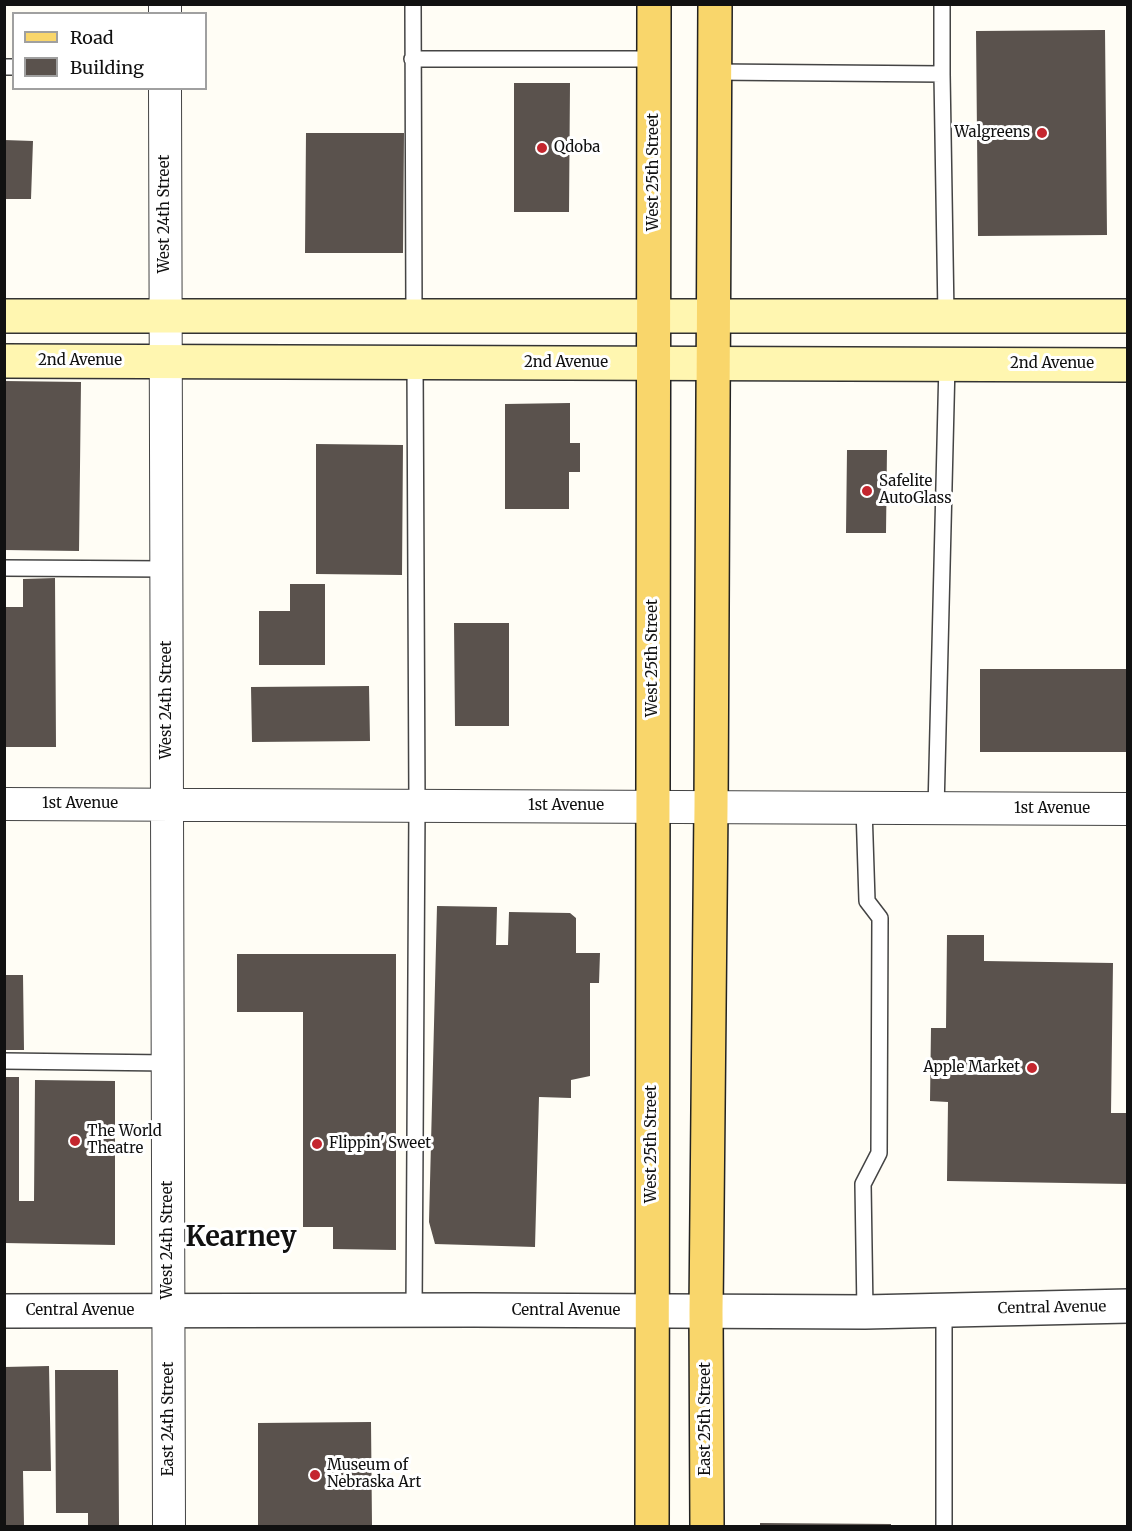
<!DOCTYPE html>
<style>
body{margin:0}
#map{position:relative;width:1132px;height:1531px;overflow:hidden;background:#fffdf5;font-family:Merriweather,serif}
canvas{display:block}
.frame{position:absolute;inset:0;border:6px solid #111;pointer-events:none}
.legend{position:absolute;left:12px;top:12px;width:195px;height:78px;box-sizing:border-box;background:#fff;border:2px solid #a0a0a0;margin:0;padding:8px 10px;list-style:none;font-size:18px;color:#111}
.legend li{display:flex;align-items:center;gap:12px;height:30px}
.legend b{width:30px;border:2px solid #a0a0a0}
</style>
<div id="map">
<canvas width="1132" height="1531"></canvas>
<div class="frame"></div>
<ul class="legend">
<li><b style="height:8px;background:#f9d66b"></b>Road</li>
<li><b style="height:16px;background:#5a524d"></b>Building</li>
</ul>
</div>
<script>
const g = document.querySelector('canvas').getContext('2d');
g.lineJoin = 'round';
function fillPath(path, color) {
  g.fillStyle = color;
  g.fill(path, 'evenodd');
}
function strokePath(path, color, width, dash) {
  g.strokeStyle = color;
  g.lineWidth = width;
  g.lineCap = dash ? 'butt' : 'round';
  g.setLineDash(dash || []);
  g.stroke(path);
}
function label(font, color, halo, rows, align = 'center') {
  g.font = font + ' Merriweather,serif';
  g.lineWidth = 6;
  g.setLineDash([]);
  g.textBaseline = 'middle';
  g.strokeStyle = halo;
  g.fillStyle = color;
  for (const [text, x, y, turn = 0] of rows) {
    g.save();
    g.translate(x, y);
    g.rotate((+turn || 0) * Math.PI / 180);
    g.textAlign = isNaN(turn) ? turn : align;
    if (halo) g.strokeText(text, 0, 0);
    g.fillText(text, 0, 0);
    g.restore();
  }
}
fillPath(new Path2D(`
 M1105,30L1107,235L978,236L976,31Z
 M514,83H570L569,212H514Z
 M306,133H404L403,253H305Z
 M4,140L33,141L31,199H4Z
 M4,381L81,382L79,551L4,550Z
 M570,403V443H580V472H569V509H505V404Z
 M316,444L403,445L402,575L316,574Z
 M847,450H887L886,533H846Z
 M55,578L56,747H4V607H23V579Z
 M290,584H325V665H259V611H290Z
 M454,623H509V726H455Z
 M980,669H1128V752H980Z
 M369,686L370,741L252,742L251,687Z
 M437,906L497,907L496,945H508L509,912L570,913L576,918V953H600L599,983H590V1076L571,1080V1098L539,1097L535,1247L435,1244L429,1222Z
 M947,935H984V961L1113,963L1111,1113H1128V1184L947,1181L948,1102L930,1101L931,1028H946Z
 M237,954H396V1250L333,1249V1227H303V1012H237Z
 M5,975H23L24,1050H5Z
 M4,1077H19V1201H34L35,1080L115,1081V1245L4,1243Z
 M49,1366L51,1471H23L24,1525L4,1526V1367Z
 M55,1370H118L119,1526H88V1513H56Z
 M371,1422L372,1526H258V1423Z
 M760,1523L891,1524V1526H760Z`), '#5a524d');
const service = new Path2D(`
 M413,4L414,315
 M942,4V74L946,315
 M412,59H654
 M4,67H14
 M714,72L942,74
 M4,568L166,569
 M864,808L867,901L880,918L879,1153L863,1184L865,1312
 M936,809L947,364
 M4,1061L168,1063
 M414,1310L417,806L415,362
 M944,1526V1311`);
const minor = new Path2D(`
 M165,4V14
 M165,88L169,1526
 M4,804L1128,809`);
const tertiary = new Path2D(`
 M4,1311L474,1310L865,1312L1128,1306`);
const secondary = new Path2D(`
 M4,316H1128
 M4,361L1128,365`);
const primary = new Path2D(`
 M652,1526L654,4
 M707,1526L706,1311L711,807L715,4`);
strokePath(service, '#444', 18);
strokePath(minor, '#444', 34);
strokePath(tertiary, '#444', 36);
strokePath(secondary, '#333', 36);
strokePath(primary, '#222', 36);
strokePath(service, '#fff', 15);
strokePath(minor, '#fff', 32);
strokePath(tertiary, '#fff', 33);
strokePath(secondary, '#fff6b0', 33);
strokePath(primary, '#f9d66b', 33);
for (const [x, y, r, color] of [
 [1042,133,6,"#c4262e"],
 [542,148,6,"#c4262e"],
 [867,491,6,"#c4262e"],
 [1032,1068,6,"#c4262e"],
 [75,1141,6,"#c4262e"],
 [317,1144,6,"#c4262e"],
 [315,1475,6,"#c4262e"]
]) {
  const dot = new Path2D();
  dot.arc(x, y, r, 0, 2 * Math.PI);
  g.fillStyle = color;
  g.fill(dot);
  strokePath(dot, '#fff', 2);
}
label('15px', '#111', '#fff', [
 ["Walgreens",1030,133,"right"],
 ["Qdoba",554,148],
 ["Safelite",879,482],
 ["AutoGlass",879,499],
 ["Apple Market",1020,1068,"right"],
 ["The World",87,1132],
 ["Theatre",87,1149],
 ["Flippin' Sweet",329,1144],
 ["Museum of",327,1466],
 ["Nebraska Art",327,1483]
], 'left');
label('15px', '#111', '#fff', [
 ["West 25th Street",654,172,-90],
 ["West 24th Street",165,214,-90],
 ["2nd Avenue",80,361],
 ["2nd Avenue",566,363],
 ["2nd Avenue",1052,364],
 ["West 25th Street",653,658,-90],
 ["West 24th Street",167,700,-90],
 ["1st Avenue",80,804],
 ["1st Avenue",566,806],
 ["1st Avenue",1052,809],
 ["West 25th Street",652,1144,-90],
 ["West 24th Street",168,1240,-90],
 ["Central Avenue",1052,1308,-1],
 ["Central Avenue",80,1311],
 ["Central Avenue",566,1311],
 ["East 24th Street",169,1419,-90],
 ["East 25th Street",706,1419,-90]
]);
label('bold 27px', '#111', '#fff', [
 ["Kearney",241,1238]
]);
</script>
